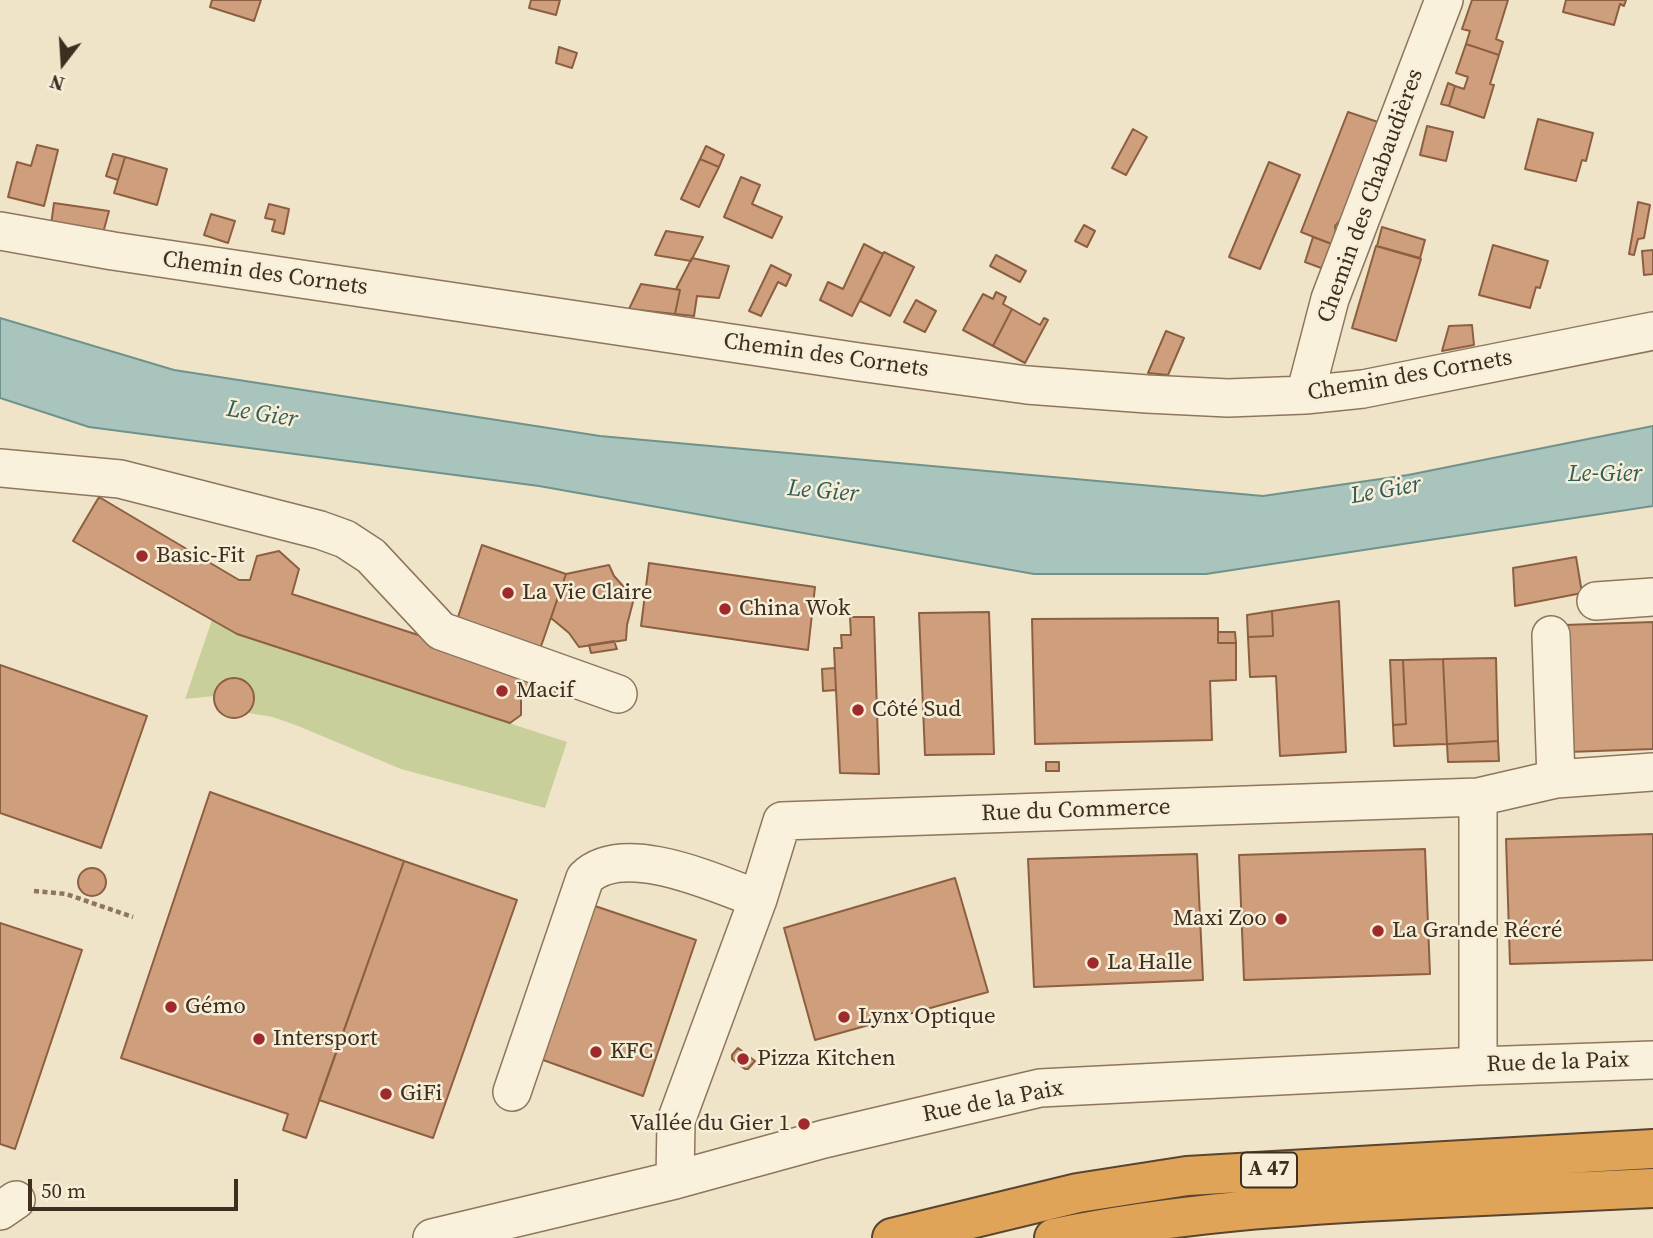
<!DOCTYPE html>
<meta charset="utf-8">
<style>
body{margin:0}
#map{position:relative;width:1653px;height:1238px;overflow:hidden;background:#f0e4c8;font-family:"Source Serif 4",serif}
canvas{display:block}
.north{position:absolute;left:28px;top:28px;width:70px;height:70px;-webkit-text-stroke:5px #f7eed8;paint-order:stroke;rotate:197deg;font-size:19px;font-weight:700;line-height:28px;text-align:center;color:#3d2e20}
.north::after{content:'';display:block;margin:auto;width:24px;height:32px;background:#3d2e20;clip-path:polygon(50% 0,100% 100%,50% 72%,0 100%)}
.scale{position:absolute;left:28px;top:1179px;width:210px;height:32px;box-sizing:border-box;border:4px solid #3d2e20;border-top:0;padding-left:9px;font-size:21px;line-height:24px;white-space:nowrap;color:#3d2e20;-webkit-text-stroke:5px #f7eed8;paint-order:stroke}
</style>
<div id="map">
<canvas width="1653" height="1238"></canvas>
<div class="north">N</div>
<div class="scale">50 m</div>
</div>
<script>
const g = document.querySelector('canvas').getContext('2d');
g.lineJoin = 'round';
function fillPath(path, color) {
  g.fillStyle = color;
  g.fill(path, 'evenodd');
}
function strokePath(path, color, width, dash) {
  g.strokeStyle = color;
  g.lineWidth = width;
  g.lineCap = dash ? 'butt' : 'round';
  g.setLineDash(dash || []);
  g.stroke(path);
}
function label(font, color, halo, rows, align = 'center') {
  g.font = font + ' "Source Serif 4",serif';
  g.lineWidth = 5;
  g.setLineDash([]);
  g.textBaseline = 'middle';
  g.strokeStyle = halo;
  g.fillStyle = color;
  for (const [text, x, y, turn = 0] of rows) {
    g.save();
    g.translate(x, y);
    g.rotate((+turn || 0) * Math.PI / 180);
    g.textAlign = isNaN(turn) ? turn : align;
    if (halo) g.strokeText(text, 0, 0);
    g.fillText(text, 0, 0);
    g.restore();
  }
}
fillPath(new Path2D(`
 M212,620L237,634L567,742L545,808L401,769L298,726L273,717L248,713C269,685 227,662 215,696L185,699Z`), '#c9cf9b');
const water = new Path2D(`
 M0,318L174,370L600,436L1263,496L1408,475L1653,426V506L1206,574H1034L539,486L89,427L0,398Z`);
fillPath(water, '#a9c4bc');
strokePath(water, '#6f938a', 2);
const building = new Path2D(`
 M212,0H261L254,21L210,7Z
 M531,0H560L556,15L529,8Z
 M1472,0H1508L1496,39L1503,42L1499,55L1466,44L1470,31L1462,29Z
 M1566,0H1626L1624,6L1620,4L1614,25L1563,12Z
 M1466,44L1499,55L1490,84L1494,85L1484,118L1449,106L1455,86L1464,89L1468,77L1456,73Z
 M559,47L577,53L572,68L556,63Z
 M1448,83L1455,86L1449,106L1441,104Z
 M1348,112L1384,124L1349,210L1335,226L1337,246L1301,232Z
 M1538,119L1593,133L1586,161L1582,160L1576,181L1525,169Z
 M1427,126L1453,132L1446,161L1420,155Z
 M1133,129L1147,137L1126,175L1112,168Z
 M37,145L58,150L44,206L8,197L17,162L31,166Z
 M706,146L724,155L719,167L700,159Z
 M113,154L125,157L118,180L106,176Z
 M125,157L167,169L157,205L114,193Z
 M700,159L719,167L699,207L681,199Z
 M1269,162L1300,175L1260,269L1229,257Z
 M741,177L760,185L752,204L782,217L772,238L724,217Z
 M1638,202L1650,205L1644,238L1638,239L1634,255L1629,254Z
 M54,203L109,211L103,233L51,225Z
 M269,204L289,209L284,234L272,231L275,220L265,218Z
 M211,214L235,221L228,243L204,235Z
 M1084,225L1095,231L1087,247L1075,241Z
 M1382,227L1425,240L1420,258L1377,246Z
 M666,231L703,237L691,261L655,255Z
 M1313,237L1337,246L1332,272L1305,262Z
 M864,244L883,254L852,316L820,300L828,282L843,289Z
 M1493,245L1548,261L1540,288L1536,287L1530,308L1479,295Z
 M1376,246L1421,259L1396,341L1352,328Z
 M1653,250V274L1644,275L1642,251Z
 M884,252L914,267L890,316L860,301Z
 M996,255L1026,271L1020,282L990,266Z
 M692,258L729,266L719,298L697,296L694,316L675,314L680,290L676,289Z
 M771,265L791,275L786,286L778,282L761,316L749,311Z
 M641,284L680,290L675,314L629,309Z
 M996,292L1006,297L1003,304L1012,309L993,346L963,330L983,294L993,299Z
 M916,300L936,311L925,332L904,322Z
 M1012,309L1040,325L1044,318L1048,320L1025,363L993,346Z
 M1472,325L1474,345L1442,351L1449,326Z
 M1166,331L1184,338L1168,375L1148,373Z
 M99,497L239,580H250L257,556L279,551L299,569L292,594L529,671L531,690L521,693V715L510,723L237,634L73,541Z
 M482,545L566,574L538,655L455,626Z
 M1576,557L1582,593L1515,606L1513,568Z
 M649,563L815,587L808,650L641,626Z
 M609,565L614,576L634,598L627,625L626,640L579,647L569,633L551,618L566,574Z
 M1339,601L1346,752L1280,756L1276,676L1250,677L1248,637L1273,636L1272,611Z
 M1272,611L1273,636L1248,637L1247,615Z
 M989,612L994,754L925,755L919,613Z
 M850,617H874L879,774L840,773L834,648H842L841,635H851Z
 M1218,618V643H1236V680L1210,681L1212,740L1035,744L1032,619Z
 M1653,622V749L1568,752L1564,625Z
 M1218,632H1235L1236,643H1218Z
 M614,641L617,649L591,653L589,645Z
 M1496,658L1498,741L1447,744L1443,659Z
 M1443,659L1447,744L1394,746L1393,725L1406,724L1403,660Z
 M1390,660H1403L1406,724L1393,725Z
 M0,665L147,716L101,848L0,813Z
 M835,668L836,690L823,691L822,669Z
 M214 698a20 20 0 1 1 40 0a20 20 0 1 1-40 0Z
 M1498,741L1499,761L1448,762L1447,744Z
 M1046,762H1059V771H1046Z
 M210,792L404,861L306,1138L283,1130L288,1114L121,1058Z
 M1653,834V960L1510,964L1506,839Z
 M1425,849L1430,974L1244,980L1239,855Z
 M1197,854L1203,980L1034,987L1028,859Z
 M404,861L517,900L433,1138L319,1100Z
 M78 882a14 14 0 1 1 28 0a14 14 0 1 1-28 0Z
 M955,878L988,992L815,1040L784,928Z
 M583,902L696,940L643,1096L532,1056Z
 M0,923L82,950L15,1149L0,1144Z
 M738,1048L755,1061L748,1069H745L732,1059V1055Z`);
fillPath(building, '#cf9f7d');
strokePath(building, '#8d5f41', 2);
const minor = new Path2D(`
 M0,231L113,251L859,362L1027,385L1147,394L1228,398L1305,395L1363,389L1653,331
 M1305,395L1330,299L1444,0
 M0,468L120,479L320,530L345,539L371,556L441,631L618,694
 M1596,601L1653,597
 M1551,635L1556,779
 M1478,797L1556,779L1653,772
 M512,1092L585,878C623,840 715,883 758,899
 M675,1180L676,1121L758,899L782,821L1478,797V1066
 M0,1211L16,1200
 M432,1238L675,1180L824,1139L1040,1088L1478,1066L1653,1060`);
const highway = new Path2D(`
 M892,1238L1078,1193L1187,1176L1653,1149
 M1054,1238C1174,1213 1297,1205 1419,1199C1497,1195 1575,1191 1653,1188`);
strokePath(minor, '#8d765c', 40);
strokePath(highway, '#5b4430', 42);
strokePath(new Path2D(`
 M34,891L66,894L133,917`), '#8d765c', 4.5, [5, 3.5]);
strokePath(minor, '#faf1dc', 37);
strokePath(highway, '#e0a458', 38);
for (const [x, y, r, color] of [
 [142,556,7,"#9e2a2b"],
 [508,593,7,"#9e2a2b"],
 [725,609,7,"#9e2a2b"],
 [502,691,7,"#9e2a2b"],
 [858,710,7,"#9e2a2b"],
 [1281,919,7,"#9e2a2b"],
 [1378,931,7,"#9e2a2b"],
 [1093,963,7,"#9e2a2b"],
 [171,1007,7,"#9e2a2b"],
 [844,1017,7,"#9e2a2b"],
 [259,1039,7,"#9e2a2b"],
 [596,1052,7,"#9e2a2b"],
 [743,1059,7,"#9e2a2b"],
 [386,1094,7,"#9e2a2b"],
 [804,1124,7,"#9e2a2b"]
]) {
  const dot = new Path2D();
  dot.arc(x, y, r, 0, 2 * Math.PI);
  g.fillStyle = color;
  g.fill(dot);
  strokePath(dot, '#f7eed8', 2.5);
}
for (const [x, y, w] of [
 [1269,1170,56]
]) {
  const box = new Path2D();
  box.roundRect(x - w / 2, y - 17.5, w, 35, 5);
  g.fillStyle = '#f7eed8';
  g.fill(box);
  strokePath(box, '#3d2e20', 2);
}
label('bold 21px', '#3d2e20', null, [
 ["A 47",1269,1170]
]);
label('23px', '#3d2e20', '#f7eed8', [
 ["Chemin des Chabaudières",1371,196,-70],
 ["Chemin des Cornets",265,274,8],
 ["Chemin des Cornets",826,356,8],
 ["Chemin des Cornets",1410,376,-10],
 ["Rue du Commerce",1076,811,-2],
 ["Rue de la Paix",1558,1063,-2],
 ["Rue de la Paix",993,1102,-11]
]);
label('23px', '#3d2e20', '#f7eed8', [
 ["Basic-Fit",156,556],
 ["La Vie Claire",522,593],
 ["China Wok",739,609],
 ["Macif",516,691],
 ["Côté Sud",872,710],
 ["Maxi Zoo",1267,919,"right"],
 ["La Grande Récré",1392,931],
 ["La Halle",1107,963],
 ["Gémo",185,1007],
 ["Lynx Optique",858,1017],
 ["Intersport",273,1039],
 ["KFC",610,1052],
 ["Pizza Kitchen",757,1059],
 ["GiFi",400,1094],
 ["Vallée du Gier 1",790,1124,"right"]
], 'left');
label('italic 24px', '#2f5d5a', '#f7eed8', [
 ["Le Gier",262,415,9],
 ["Le-Gier",1605,475],
 ["Le Gier",1386,491,-10],
 ["Le Gier",823,492,5]
]);
</script>
